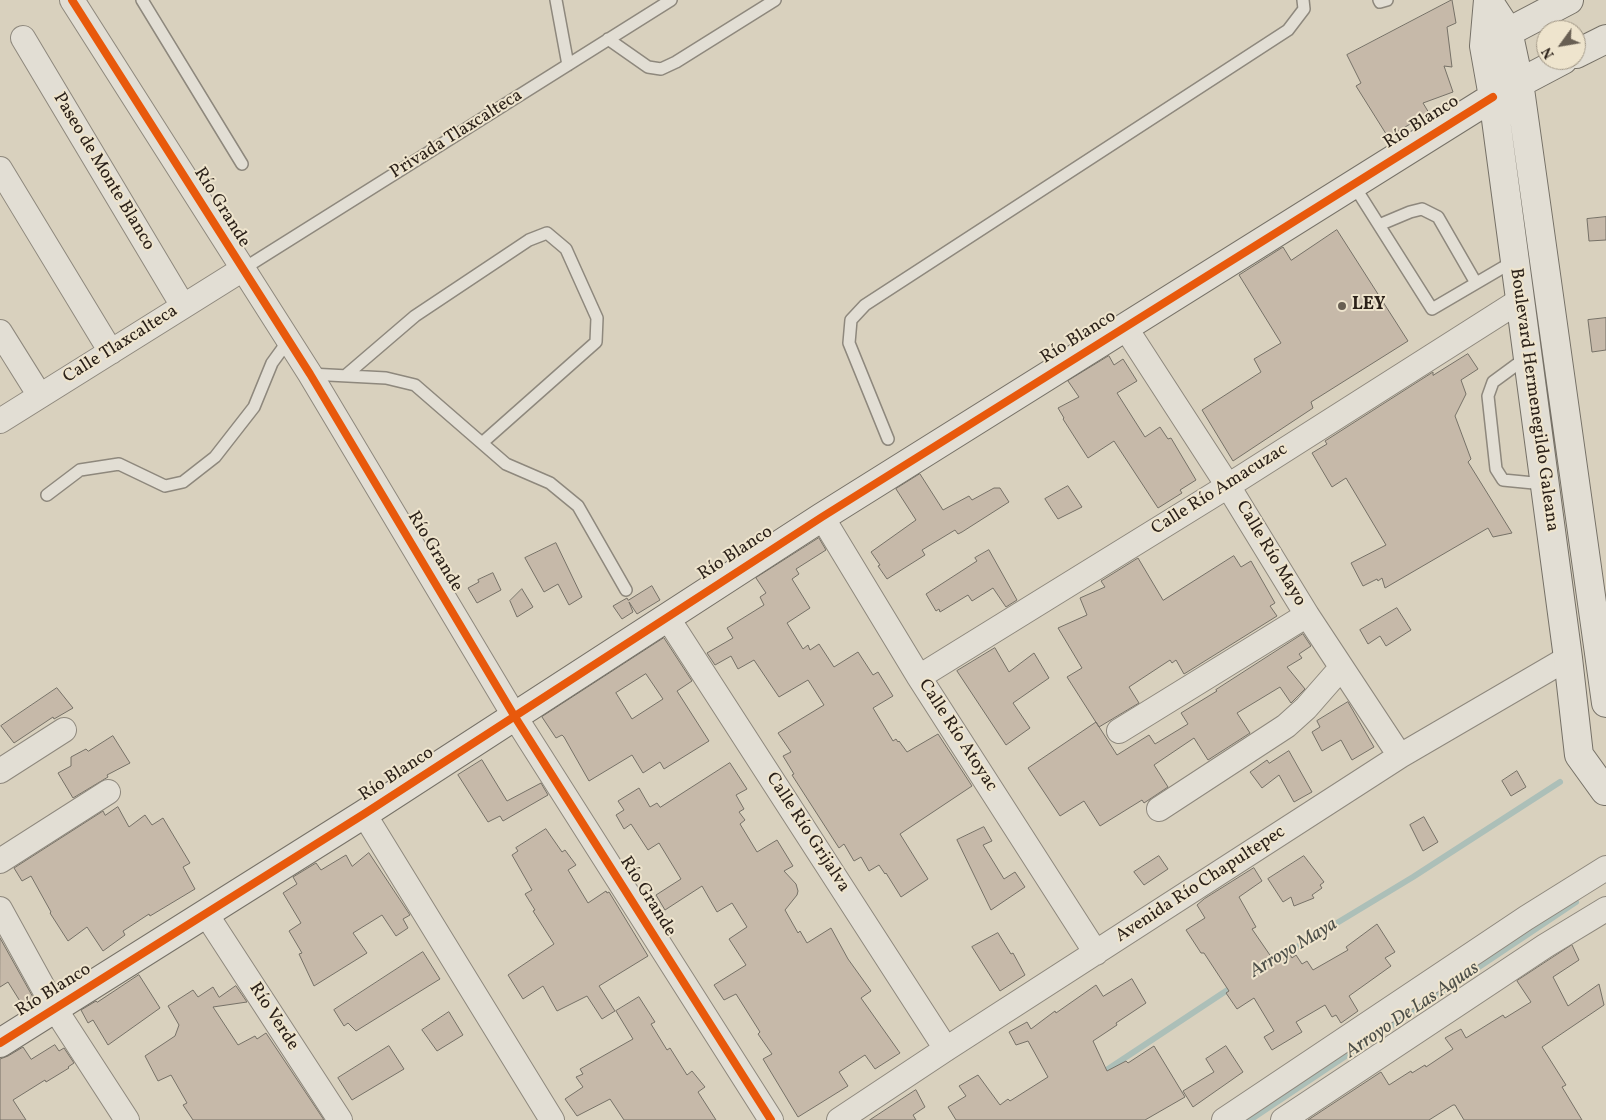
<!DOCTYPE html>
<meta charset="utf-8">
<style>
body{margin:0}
#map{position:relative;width:1606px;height:1120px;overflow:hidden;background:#d9d1be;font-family:Vollkorn,serif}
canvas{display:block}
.north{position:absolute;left:1536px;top:20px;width:50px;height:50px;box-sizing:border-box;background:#eee4cd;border:1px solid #a09685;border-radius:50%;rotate:238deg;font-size:14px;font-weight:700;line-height:20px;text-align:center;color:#2b2119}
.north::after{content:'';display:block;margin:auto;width:18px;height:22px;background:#685f53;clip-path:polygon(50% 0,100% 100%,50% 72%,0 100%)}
</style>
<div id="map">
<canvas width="1606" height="1120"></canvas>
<div class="north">N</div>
</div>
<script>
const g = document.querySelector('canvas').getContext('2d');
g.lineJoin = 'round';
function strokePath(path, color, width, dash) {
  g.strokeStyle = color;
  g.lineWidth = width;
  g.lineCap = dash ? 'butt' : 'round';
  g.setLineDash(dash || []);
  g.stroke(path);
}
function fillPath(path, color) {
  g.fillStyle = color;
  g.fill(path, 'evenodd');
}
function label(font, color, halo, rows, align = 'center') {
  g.font = font + ' Vollkorn,serif';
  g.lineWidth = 4;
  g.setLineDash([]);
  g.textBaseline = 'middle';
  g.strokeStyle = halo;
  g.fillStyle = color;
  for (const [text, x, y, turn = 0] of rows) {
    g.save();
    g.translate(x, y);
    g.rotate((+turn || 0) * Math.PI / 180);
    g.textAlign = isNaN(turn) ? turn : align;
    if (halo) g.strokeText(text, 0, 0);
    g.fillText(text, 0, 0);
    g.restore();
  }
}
strokePath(new Path2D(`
 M1269,964L1413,877L1560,782
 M1099,1075L1235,985
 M1250,1120L1576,902`), '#acbfb8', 6);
const building = new Path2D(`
 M1452,0L1456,23L1447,27L1452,67L1444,66L1453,92L1423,103L1429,113L1388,137L1356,86L1361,83L1347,55Z
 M1606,217V240L1589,241L1587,219Z
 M1337,230L1408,341L1311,402L1313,408L1233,461L1202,410L1261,372L1254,359L1281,343L1239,275L1283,247L1291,260Z
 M1606,318V350L1592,352L1588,320Z
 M1468,354L1478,369L1461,380L1466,394L1455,416L1471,459L1468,462L1512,533L1493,537L1488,528L1385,588L1382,578L1378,581L1377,579L1363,586L1351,563L1386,545L1346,478L1332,487L1312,453L1327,444L1325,441L1433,372V375Z
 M1109,356L1114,365L1123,359L1137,381L1117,393L1145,437L1160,427L1168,439L1171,438L1196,480L1180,490L1182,493L1158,508L1114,441L1088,458L1063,419L1064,418L1058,408L1079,397L1068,381Z
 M920,474L943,510L969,496L972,500L994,488H1000L1009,502L962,532L958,534L955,530L922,550L925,555L887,579L878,566L880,565L871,552L916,520L896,489Z
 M1068,486L1082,507L1058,519L1045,499Z
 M819,538L826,550L796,569L799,574L792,579L810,608L787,623L803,649L808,645L810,650L819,644L834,667L858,652L873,675L878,672L893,696L873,708L893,741L896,739L898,742L899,741L907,752L938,734L972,786L900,834L928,879L901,897L886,873L885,874L879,865L869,871L861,857L854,861L844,844L839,848L792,775L794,774L783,756L791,752L778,733L824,705L808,680L779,697L754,660L738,669L731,656L715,665L707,653L733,638L727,628L764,605L760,597L766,593L756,578Z
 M556,543L582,597L569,605L558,584L544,592L525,558Z
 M989,550L1017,600L1006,607L993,588L972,601L968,595L940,612L939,609L936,611L926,594L977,561L975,558Z
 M1234,556L1241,567L1251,561L1275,603L1270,606L1277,616L1184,674L1176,660L1172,663L1170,660L1129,687L1139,703L1099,727L1067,677L1082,668L1058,628L1087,615L1080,598L1105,587L1101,581L1138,558L1163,600Z
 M493,573L501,590L477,603L468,588L479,582L478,580Z
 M652,586L660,600L637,614L629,602L633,612L622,619L613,606L627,598L628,600Z
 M522,589L533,607L517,617L510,601Z
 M1397,608L1411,630L1386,646L1380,636L1368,644L1360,630Z
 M1303,634L1311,646L1299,654L1302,658L1287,667L1305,689L1291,703L1280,687L1237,713L1250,733L1208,760L1194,738L1154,765L1168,787L1144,803L1142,800L1100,826L1084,801L1060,816L1028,768L1096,722L1117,755L1149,735L1155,744L1188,724L1181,713L1217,691L1216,690Z
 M664,638L692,681L677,691L709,741L664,769L660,762L643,773L632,755L589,781L564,737L562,735L556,738L542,717ZM646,674L663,699L632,719L616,693Z
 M995,648L1009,672L1034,653L1049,678L1013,703L1030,728L1006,745L957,671Z
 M57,688L73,708L54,719L53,717L14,743L1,726Z
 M1348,702L1374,747L1352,760L1341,740L1322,751L1312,732L1320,727L1317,721Z
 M113,736L130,763L107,775L108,777L73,798L58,773L71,766V757L86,749L88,751Z
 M1289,751L1312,792L1294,802L1279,775L1262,788L1250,772L1267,760L1269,763Z
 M482,760L507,801L541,783L548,795L503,821L500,816L488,822L458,775Z
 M730,763L747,789L736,795L744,809L739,812L745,820L740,824L757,852L777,840L793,866L784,871L796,884L798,891L797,895L785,910L798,933L800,931L807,943L831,928L848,959L871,991L861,998L900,1053L875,1069L865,1055L839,1072L848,1086L798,1117L763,1059L772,1054L758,1034L760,1032L736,994L724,1000L714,985L746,965L729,939L747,927L732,903L717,912L702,886L665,910L656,895L681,879L659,843L648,850L631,824L624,829L616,815L624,810L618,801L639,788L650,807L657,803L660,807Z
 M1517,771L1526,787L1511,796L1502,781Z
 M118,807L129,827L145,815L152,825L163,818L190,863L183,867L195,889L150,916L149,914L123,931L125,935L103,951L87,927L68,941L50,913L51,912L31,876L22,881L14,868L103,811L105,815Z
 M1424,817L1438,842L1423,851L1410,825Z
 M984,827L992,841L983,845L1004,879L1015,872L1025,887L991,910L957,840Z
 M546,829L562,852L565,850L576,865L568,870L588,903L606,891L607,893L609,892L648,956L599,986L615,1011L602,1019L587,996L557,1011L543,986L523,999L508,975L554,944L533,911L535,910L525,894L532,890L512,855L518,851L516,848Z
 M369,853L410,915L403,919L408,928L396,936L382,915L353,933L367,953L314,986L299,954L302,953L289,931L301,923L283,893L297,884L293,877L316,863L321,870L346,855L352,866Z
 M1159,856L1168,869L1144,885L1134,872Z
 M1304,856L1324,882L1320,885L1322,888L1312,895L1314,898L1294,906L1291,897L1283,902L1268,879Z
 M1254,868L1262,881L1239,897L1256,927L1252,929L1274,961L1276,959L1277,961L1289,953L1292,958L1296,955L1302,964L1307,961L1313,970L1348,950L1346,947L1377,924L1395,952L1385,958L1391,966L1349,996L1358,1011L1341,1023L1336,1015L1332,1017L1325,1005L1296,1022L1302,1032L1272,1050L1264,1037L1274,1031L1254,998L1237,1009L1226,993L1229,991L1204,953H1201L1186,930L1205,918L1197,905L1204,899Z
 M998,933L1011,954L1013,953L1025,975L1000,991L972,947Z
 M0,938L34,999L23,1006L8,982L0,987Z
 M1572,945L1579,960L1553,977L1568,1006L1599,984L1604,1005L1542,1047L1566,1085L1562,1087L1582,1120H1464L1455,1105H1453L1429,1120H1308L1381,1072L1389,1085L1411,1071L1412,1073L1425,1065L1426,1067L1453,1049L1445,1038L1461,1029L1466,1038L1503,1015L1505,1018L1531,1002L1517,981Z
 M423,952L440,979L356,1031L348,1023L344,1026L334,1010Z
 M139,975L160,1008L108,1045L93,1020L88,1023L81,1010L96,1001L97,1002Z
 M1132,979L1146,1003L1116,1023L1117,1025L1093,1041L1107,1071L1126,1061L1128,1063L1154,1046L1185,1097L1145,1120H956L948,1107L966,1096L959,1086L978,1075L1000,1105L1008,1099L1010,1101L1048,1077L1028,1041L1016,1045L1009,1032L1027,1022L1031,1029L1055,1011L1056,1013L1096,985L1103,996Z
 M236,986L247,1002L213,1007L238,1045L255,1036L257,1039L266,1033L324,1120H193L183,1105L187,1103L171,1075L158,1081L145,1056L175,1036L179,1025L168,1006L193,990L198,997L213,987L219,997Z
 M639,997L655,1022L651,1024L667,1050L670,1048L687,1075L692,1071L705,1087L698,1092L716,1120H624L610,1099L577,1116L565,1099L583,1087L576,1077L583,1074L580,1069L633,1039L616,1011Z
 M449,1012L463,1035L437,1051L422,1030Z
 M55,1045L59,1051L64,1048L74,1063L68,1067L69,1068L46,1082L45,1080L13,1100L26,1120H0V1059L8,1056L23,1047L31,1059Z
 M389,1046L404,1069L352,1100L338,1078Z
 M1226,1046L1243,1072L1193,1107L1183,1091L1214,1072L1206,1059Z
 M916,1090L925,1107L913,1115L916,1120H870Z`);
fillPath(building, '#c6b9a9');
strokePath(building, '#767167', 1);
const lane = new Path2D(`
 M142,0L242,164
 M556,0L568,65
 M1379,0L1380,2L1387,0
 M608,39L648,67L661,69L676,62L775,0
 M1353,184L1432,309L1514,261
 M1379,225L1410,212L1422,209L1438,217L1476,283
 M243,269L671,0
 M1527,357L1493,382L1488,396L1496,469L1503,480L1544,484
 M310,374L386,378L415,385L506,464L550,483L578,506L626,590
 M345,376L415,316L529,240L547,233L566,249L597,318L596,342L482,443
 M888,439L849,343L851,320L865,305L1288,30L1304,9L1303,0
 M47,495L80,470L119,464L165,486L183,482L215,457L254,407L272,363L288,341`);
const street = new Path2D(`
 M72,0L310,374L515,717L771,1120
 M23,38L183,306
 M0,169L111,352
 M1125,327L1228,486L1307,615L1400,756
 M0,332L40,396
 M0,421L243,269
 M822,517L919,677L1096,953
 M667,617L946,1049
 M919,677L1228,486L1519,301
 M1119,731L1307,615
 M0,771L64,730
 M1159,809L1286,726L1306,708L1341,668
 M364,814L552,1120
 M0,861L108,792
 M0,909L55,1009L127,1120
 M206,914L340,1120
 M839,1120L946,1049L1400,756L1568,658
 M1224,1120L1526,918L1606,868
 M1283,1120L1545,946L1606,909`);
const secondary = new Path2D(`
 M1488,0L1484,46L1493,97L1568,658L1579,755L1605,791
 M1489,2L1508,31L1519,82L1606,703
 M1493,40L1569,0
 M1576,54L1606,39
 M0,1043L364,814L822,517L1493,97L1563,60`);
strokePath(lane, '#8e887d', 14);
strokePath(street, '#8e887d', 26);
strokePath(secondary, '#767167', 30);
strokePath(lane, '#e2ded4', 11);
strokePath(street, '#e2ded4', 24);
strokePath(secondary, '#e2ded4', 28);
strokePath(new Path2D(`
 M72,0L310,374L515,717L771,1120
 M0,1043L364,814L822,517L1493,97`), '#e8590c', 8);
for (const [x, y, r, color] of [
 [1342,306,5,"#685f53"]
]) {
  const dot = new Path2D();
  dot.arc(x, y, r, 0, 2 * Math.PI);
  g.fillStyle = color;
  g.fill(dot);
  strokePath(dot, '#eee4cd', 2);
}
label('18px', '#2b2119', '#eee4cd', [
 ["Río Blanco",1422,123,-32],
 ["Privada Tlaxcalteca",457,135,-32],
 ["Paseo de Monte Blanco",103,172,59],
 ["Río Grande",221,208,58],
 ["Río Blanco",1079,338,-32],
 ["Calle Tlaxcalteca",121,345,-32],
 ["Boulevard Hermenegildo Galeana",1533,400,82],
 ["Calle Río Amacuzac",1220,490,-32],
 ["Río Grande",434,552,59],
 ["Río Blanco",736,554,-33],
 ["Calle Río Mayo",1270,554,59],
 ["Calle Río Atoyac",957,736,57],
 ["Río Blanco",397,775,-33],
 ["Calle Río Grijalva",807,833,57],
 ["Avenida Río Chapultepec",1201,885,-33],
 ["Río Grande",647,897,58],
 ["Río Blanco",54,991,-32],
 ["Río Verde",273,1017,57]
]);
label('bold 18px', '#2b2119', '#eee4cd', [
 ["LEY",1352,306]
], 'left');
label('italic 19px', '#4c4e48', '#eee4cd', [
 ["Arroyo Maya",1294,949,-31],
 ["Arroyo De Las Aguas",1413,1011,-34]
]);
</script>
